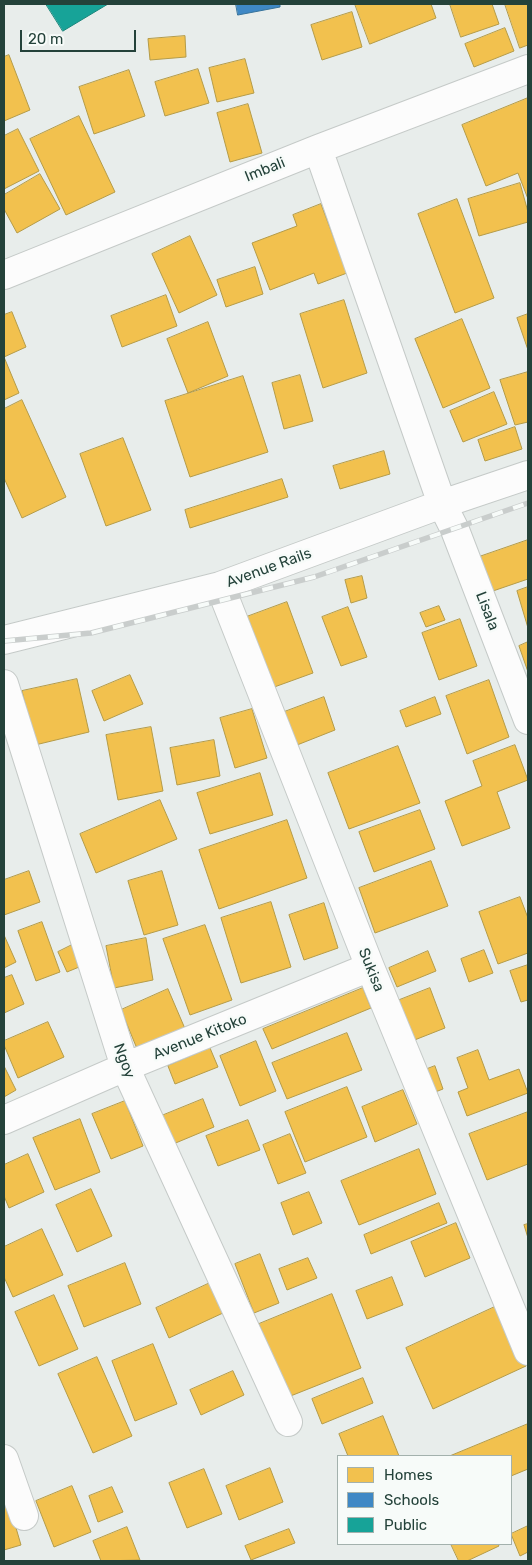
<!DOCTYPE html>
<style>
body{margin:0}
#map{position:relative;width:532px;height:1565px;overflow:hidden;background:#e8edeb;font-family:Rubik,sans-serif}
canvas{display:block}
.frame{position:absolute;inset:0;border:5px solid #24423a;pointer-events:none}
.legend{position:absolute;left:337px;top:1455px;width:175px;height:90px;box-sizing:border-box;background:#f7fbf9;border:1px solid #a3b1ad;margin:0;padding:6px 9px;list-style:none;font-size:15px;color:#24423a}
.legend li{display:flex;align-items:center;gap:10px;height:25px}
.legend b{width:25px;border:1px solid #a3b1ad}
.scale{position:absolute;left:20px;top:30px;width:116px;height:22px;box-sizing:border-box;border:2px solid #24423a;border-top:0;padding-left:6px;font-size:15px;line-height:18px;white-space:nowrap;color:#24423a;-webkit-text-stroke:4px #f7fbf9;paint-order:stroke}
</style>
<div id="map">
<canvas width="532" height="1565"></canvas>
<div class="frame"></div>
<ul class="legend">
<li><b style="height:14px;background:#f2c14e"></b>Homes</li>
<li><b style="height:14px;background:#3f88c5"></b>Schools</li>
<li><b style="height:14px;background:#17a398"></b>Public</li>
</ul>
<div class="scale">20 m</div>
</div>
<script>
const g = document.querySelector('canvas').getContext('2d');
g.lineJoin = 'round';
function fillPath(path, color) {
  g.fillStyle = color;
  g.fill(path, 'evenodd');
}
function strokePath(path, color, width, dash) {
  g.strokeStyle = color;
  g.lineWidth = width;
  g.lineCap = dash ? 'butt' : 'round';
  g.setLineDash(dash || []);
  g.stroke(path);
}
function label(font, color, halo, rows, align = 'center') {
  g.font = font + ' Rubik,sans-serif';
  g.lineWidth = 5;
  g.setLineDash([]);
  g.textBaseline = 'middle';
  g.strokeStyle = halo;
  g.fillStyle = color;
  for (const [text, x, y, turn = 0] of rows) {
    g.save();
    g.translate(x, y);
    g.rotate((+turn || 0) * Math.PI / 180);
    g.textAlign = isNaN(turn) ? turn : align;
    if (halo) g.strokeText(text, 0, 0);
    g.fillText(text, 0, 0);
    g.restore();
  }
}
const homes = new Path2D(`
 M355,4H431L436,18L370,44Z
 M450,4H492L499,24L461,37Z
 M505,4H528V45L520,48Z
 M352,12L362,47L322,60L311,25Z
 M505,28L514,51L474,67L465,44Z
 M185,36L186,57L150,60L148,39Z
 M9,55L30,110L4,121V57Z
 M245,59L254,93L217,102L209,68Z
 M198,69L209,103L165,116L155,82Z
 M129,70L145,116L94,134L79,87Z
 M528,98V199L518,173L486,186L462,125Z
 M248,104L262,153L230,162L217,113Z
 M79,116L115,192L66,215L30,139Z
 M18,129L39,171L4,189V136Z
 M40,174L60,209L17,233L4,209V195Z
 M520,183L528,212V222L479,236L468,199Z
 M457,199L494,298L455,313L418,214Z
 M321,204L347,273L318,284L314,273L270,290L252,243L297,226L293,215Z
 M190,236L217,295L179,313L152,254Z
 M255,267L263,294L226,307L217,280Z
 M166,295L177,326L122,347L111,316Z
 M344,300L367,373L323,388L300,314Z
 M12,312L26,347L4,357L19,393L4,400V315Z
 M528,314V350L517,318Z
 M462,319L490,388L443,408L415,339Z
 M208,322L228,376L188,393L167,339Z
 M528,372V422L515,425L500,380Z
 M300,375L313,421L284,429L272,383Z
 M243,376L268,452L190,477L165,401Z
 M494,392L507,424L463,442L450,411Z
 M22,400L66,497L22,518L4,478V409Z
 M515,427L522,449L485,461L478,440Z
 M123,438L151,510L106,526L80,454Z
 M384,451L390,474L340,489L333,466Z
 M282,479L288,497L190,528L185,510Z
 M528,540V579L490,592L479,557Z
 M362,576L367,598L351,603L345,580Z
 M528,587V628L517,591Z
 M287,602L313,673L266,690L241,619Z
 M439,606L445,620L426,627L420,613Z
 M348,607L367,657L341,666L322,617Z
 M460,619L477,666L439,680L422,633Z
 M528,642V672L519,646Z
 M130,675L143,704L104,721L92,691Z
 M77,679L89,732L35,745L22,691Z
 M489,680L509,737L467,754L446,696Z
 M324,697L335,730L292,747L279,714Z
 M435,697L441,714L406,727L400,711Z
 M252,709L267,758L235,768L220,718Z
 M151,727L163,791L118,800L106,735Z
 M214,740L220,776L177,785L170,748Z
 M515,745L528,780L497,792L510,828L462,846L445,801L482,786L473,761Z
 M398,746L420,803L349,829L328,773Z
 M260,773L273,815L210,834L197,793Z
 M160,800L177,839L96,873L80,834Z
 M420,810L435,849L374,872L359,832Z
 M287,820L307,878L219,909L199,850Z
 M431,861L448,906L375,933L359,888Z
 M29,871L40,902L4,915V880Z
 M162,871L178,925L144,935L128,881Z
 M520,897L528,918V953L498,964L479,912Z
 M271,902L291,967L241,983L221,918Z
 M324,903L338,948L304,960L289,915Z
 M42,922L60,972L36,981L18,931Z
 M205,925L232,1000L190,1015L163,939Z
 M4,935L16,962L4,968Z
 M146,938L153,980L114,988L106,946Z
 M74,944L84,965L67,972L58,952Z
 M484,950L493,973L469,982L461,959Z
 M428,951L436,971L397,987L389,968Z
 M528,965V1000L521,1002L510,971Z
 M12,975L24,1004L4,1013V978Z
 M363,988L371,1008L272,1049L263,1029Z
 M430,988L445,1028L412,1041L397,1001Z
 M168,989L186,1031L138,1051L121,1010Z
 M48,1022L64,1057L18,1078L4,1045V1041Z
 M347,1033L362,1070L287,1099L272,1063Z
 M256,1041L276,1091L240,1106L220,1056Z
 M210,1048L218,1067L175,1084L168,1066Z
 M478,1050L489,1080L519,1069L528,1093L467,1116L458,1092L468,1088L457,1058Z
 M4,1066L16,1090L4,1097Z
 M435,1066L443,1089L425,1096L417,1073Z
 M347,1087L367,1137L305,1162L285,1112Z
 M403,1090L417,1124L375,1142L362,1107Z
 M203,1099L214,1127L166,1147L154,1119Z
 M125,1101L143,1146L111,1159L92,1114Z
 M528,1112V1164L487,1180L469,1134Z
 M80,1119L100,1172L55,1190L33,1138Z
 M248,1120L260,1150L218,1166L206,1136Z
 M290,1134L306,1173L278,1184L263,1145Z
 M419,1149L436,1194L359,1225L341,1181Z
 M28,1154L44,1192L9,1208L4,1196V1165Z
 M91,1189L112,1236L77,1252L56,1205Z
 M309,1192L322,1223L293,1235L281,1203Z
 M439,1203L447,1223L371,1254L364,1235Z
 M456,1223L470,1258L425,1277L411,1242Z
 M528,1224V1238L524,1225Z
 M42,1229L63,1275L13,1297L4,1277V1247Z
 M260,1254L279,1303L254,1313L235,1264Z
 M308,1258L317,1278L287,1290L279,1269Z
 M125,1263L141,1304L84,1327L68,1286Z
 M392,1277L403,1305L367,1319L356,1291Z
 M210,1283L223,1313L169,1338L156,1308Z
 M332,1294L361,1368L288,1397L259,1324Z
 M54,1295L78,1349L39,1366L15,1312Z
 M499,1305L526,1366L433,1409L406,1348Z
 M153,1344L177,1404L135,1421L112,1361Z
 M97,1357L132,1436L93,1453L58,1374Z
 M233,1371L244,1395L201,1415L190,1390Z
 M363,1378L373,1403L322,1424L312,1399Z
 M383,1416L399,1456H348L339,1434Z
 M528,1424V1469L511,1476V1456H450Z
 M270,1468L283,1502L239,1520L226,1486Z
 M204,1469L222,1514L187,1528L169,1483Z
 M72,1486L91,1532L54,1547L36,1501Z
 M112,1487L123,1512L98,1522L89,1496Z
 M9,1504L21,1545L4,1550V1506Z
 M528,1526V1552L520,1556L511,1534Z
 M127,1527L140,1560L101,1561L93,1541Z
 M289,1529L295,1543L251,1560L245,1546Z
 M451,1544H498L499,1546L467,1561H459Z`);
fillPath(homes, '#f2c14e');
strokePath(homes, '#b49b48', 1);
const schools = new Path2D(`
 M236,4H280V7L238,15Z`);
fillPath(schools, '#3f88c5');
strokePath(schools, '#37739b', 1);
const public = new Path2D(`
 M46,4H108L63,31Z`);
fillPath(public, '#17a398');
strokePath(public, '#1b867c', 1);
const street = new Path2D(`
 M318,149L442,504L455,530L528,720
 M4,275L318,149L528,69
 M220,586L370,967L528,1351
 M4,640L220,586L442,504L528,475
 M4,684L125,1067L288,1422
 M4,1120L125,1067L370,967
 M4,1459L24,1516`);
strokePath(street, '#c5cac8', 30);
strokePath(street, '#fcfcfc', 28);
const rail = new Path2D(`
 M4,641L91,633L314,577L528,503`);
strokePath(rail, '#c9cdcc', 5.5);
strokePath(rail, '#f7fbf9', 4, [11]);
label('15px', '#24423a', '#f7fbf9', [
 ["Imbali",265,170,-22],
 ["Avenue Rails",269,568,-20],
 ["Lisala",487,611,69],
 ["Sukisa",371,970,68],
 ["Avenue Kitoko",200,1037,-22],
 ["Ngoy",124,1061,70]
]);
</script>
